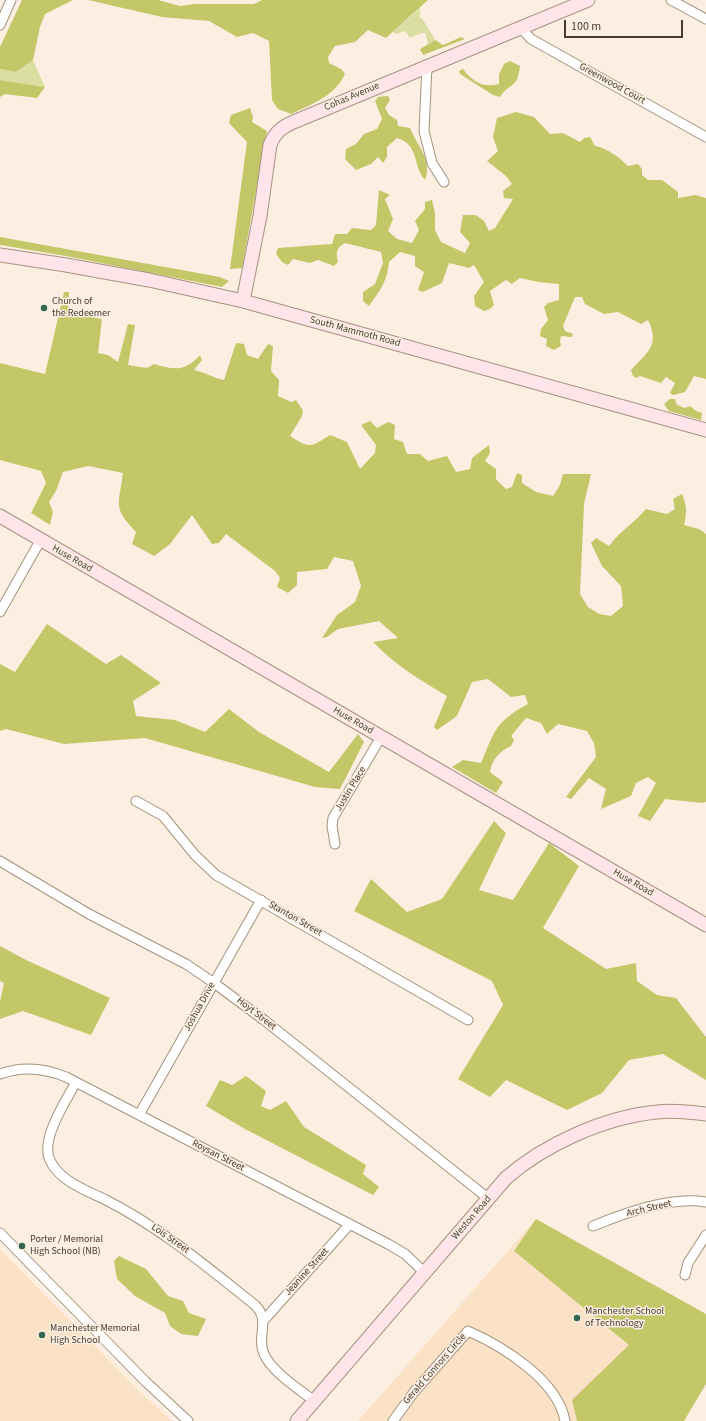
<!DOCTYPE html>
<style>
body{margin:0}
#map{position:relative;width:706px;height:1421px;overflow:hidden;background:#fcefe2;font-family:"Source Sans 3",sans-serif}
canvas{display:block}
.scale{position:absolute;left:564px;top:20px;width:119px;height:18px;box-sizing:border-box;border:2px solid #433b32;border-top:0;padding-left:5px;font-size:12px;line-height:14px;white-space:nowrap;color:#433b32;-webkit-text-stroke:3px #fcefe2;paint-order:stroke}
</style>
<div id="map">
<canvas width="706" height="1421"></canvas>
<div class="scale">100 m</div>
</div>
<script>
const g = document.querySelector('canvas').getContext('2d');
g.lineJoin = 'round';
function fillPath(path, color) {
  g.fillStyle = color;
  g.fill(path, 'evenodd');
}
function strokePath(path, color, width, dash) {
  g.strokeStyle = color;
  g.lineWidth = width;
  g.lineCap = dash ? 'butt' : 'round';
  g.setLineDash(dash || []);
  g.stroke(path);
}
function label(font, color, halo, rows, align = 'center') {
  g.font = font + ' "Source Sans 3",sans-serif';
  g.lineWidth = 3;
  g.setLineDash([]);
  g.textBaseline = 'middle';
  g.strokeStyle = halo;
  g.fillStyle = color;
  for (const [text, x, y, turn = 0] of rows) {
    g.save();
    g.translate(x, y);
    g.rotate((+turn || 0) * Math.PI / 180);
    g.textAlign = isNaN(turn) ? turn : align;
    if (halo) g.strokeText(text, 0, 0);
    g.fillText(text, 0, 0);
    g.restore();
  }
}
fillPath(new Path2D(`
 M536,1219L706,1314L649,1421H358Z
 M0,1249L140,1392L172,1421H0Z`), '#fbe1c5');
fillPath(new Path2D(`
 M420,8V17L424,21L435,40L428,44L425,33H421L410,38L405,31L396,34L393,32Z
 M33,60L45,87L0,80V69L16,72Z`), '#dadea0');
fillPath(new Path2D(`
 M22,0H73L45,14L40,27L33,60L16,72L0,69V47Z
 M88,0H158L180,6L195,4H254L262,0H428L386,38L368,30L355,42L335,46L328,57L329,63L341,69L345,74C335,96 312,104 291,114L278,109L272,100L269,41L253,33L237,37L209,21L162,17Z
 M461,37L465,39L423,55L420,49L435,40L443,45Z
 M510,61L520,66C517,90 511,81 500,97L493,95L460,74L459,71L463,69C473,82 483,88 499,84V74L504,64Z
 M0,80L45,87L37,98L5,94L0,97Z
 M388,96L390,100L385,108L389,115L397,120L398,126L410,128C417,146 433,160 425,180C412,165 420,145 397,138L387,147V157L383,163L378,157L371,164L356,170L345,159L346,149L356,144L364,134L377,129L382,119L375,101L378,97Z
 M250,108L253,117L252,122L267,131L242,268L230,269L247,142L229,123L231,115Z
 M516,112L534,117L550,134L563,133L580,142L584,138L590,137L595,146C607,148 619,157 628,166L638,164L642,169V175L648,180H662L678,192V198L695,195L706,198V379L694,376L685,392L673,395L670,393L675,383L666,377L661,383L640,376L636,378L633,376L631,370C648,352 660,345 648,320L641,324L618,312L604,314L585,304L582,297H575L563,326L565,331L573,334L572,337L561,336L560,341L561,346L554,350L546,346L547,339L540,336L541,329L548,320L544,307L548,303L559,300V284L538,282L520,278L512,284L506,280L490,291L494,305L490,309L484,311L475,306L474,296L484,282L474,265L469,268L449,263L442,283L423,292L418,290L424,272L415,266V256L400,252L389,262C388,280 379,292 369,306L363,301V292L375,284L383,263L381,252L345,243C336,248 336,252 338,262L334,266L318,260L310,263L293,259L288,265L282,262L276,254L278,248L332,244L335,234H347L352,228L371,230L376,225L379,190L390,195L385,199L393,219L388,231L397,239L412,243L419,230L415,221L425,209V202L432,200L435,213V230L441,242L465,253L470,243L460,232L463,215H476L484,221L489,231L495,228L513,199L504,198L503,191L512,184L506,176L487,161L498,151L493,137L497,118Z
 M0,237L220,277L229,281L222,287L66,256L0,245Z
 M64,292H69L68,313L102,319L98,353L108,355L118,362L128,324L135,325L128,365L147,368L154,364C174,370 185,372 200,355L202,360L194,370C205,372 213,378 224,380L236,343L244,344L247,355L258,359L268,344L273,346L271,371L279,380L278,396L291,402L296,400L303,411L302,416L290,436C310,449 311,447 330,435L347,442L360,469L375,453L376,445L361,425L370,421L377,428L388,422L395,425L394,439L403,442L407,454H420L428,461L447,456L456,472L470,469L472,458L489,445L490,453L485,461L496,469V479L506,489L512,487L517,473L522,475V483L536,492L553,496L560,485L563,474H591L584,504L580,594L588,607L599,614L611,616L623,606L621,586L602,566L591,543L596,538L609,546C619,532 634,523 646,509L667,514L675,509L673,499L682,494C687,505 687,514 684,525L699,529L706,534V802L702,803L665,799L650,821L638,816L656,783L648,777L636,783L631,796L601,809L606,789L589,778L571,799L566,797L596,757L594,743L587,731L558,724L547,734L541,723L526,718L511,736L514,740L511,746C500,751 492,759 490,772L503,782L496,793L452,767L463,760L481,763C495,730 495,722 528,704L525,695L511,697L488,679L472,682L457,716L437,730L434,727L447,696C420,680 395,665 373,642L398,638L379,621L338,629L327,637L322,638L337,615L355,602L361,586L353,561L334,557L327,569L297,572V585L288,593L277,587L280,578L275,571L226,534L219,543L212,544L192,515L170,544L154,556L132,544L136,532C112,507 119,505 123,473L88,466L63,472L56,491L49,502L53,512L50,525L31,513L46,483L41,471L0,460V363L45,374Z
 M670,399H675L677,405L685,408L690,406L696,411L702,413L701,420L669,411L664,404Z
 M47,624L106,664L121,655L161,683L133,701L136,716L175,720L205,732L229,709L259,732L329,772L358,734L364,742L340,789L315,787L145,738L64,744L6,729L0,731V664L15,672Z
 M494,821L506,833L479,890L513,900L549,843L579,866L543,928L606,969L636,963L637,981L657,995L676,998L706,1037V1080L663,1054L629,1060L602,1093L567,1110L506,1080L490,1097L458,1079L503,1005L492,981L354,911L371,879L407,912L442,899Z
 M0,946L26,960L110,998L91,1035L23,1011L0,1019V1002L4,983L0,981Z
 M246,1076L266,1091L261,1106L270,1110L286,1101L304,1127L366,1165L363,1174L379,1187L373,1195L245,1129L206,1106L220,1080L232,1085Z
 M536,1219L706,1314V1384L684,1421H577L572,1400L629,1345L514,1251Z
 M119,1256L146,1269L168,1296L183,1301L189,1313L206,1319L198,1336L181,1334L170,1326L165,1313L135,1296L117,1279L114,1261Z`), '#c3c768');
const street = new Path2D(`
 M671,0L706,19
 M0,25L11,0
 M521,28L531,39L706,137
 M427,66L424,131L432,163L444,182
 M0,612L40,541
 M136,801L163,816L195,855L216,875L468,1020
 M335,844L332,826L333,818L381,737
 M0,861L89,914L186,964L214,983L264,1020L489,1199
 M0,1074C22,1066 44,1068 66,1077L388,1244L405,1254L425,1273
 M76,1082C66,1101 42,1136 49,1158C58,1181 86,1190 106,1200C161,1228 207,1267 255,1305C271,1321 256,1336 264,1354C272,1372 299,1389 314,1401
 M139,1115L261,900
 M593,1226C624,1213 673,1196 706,1202
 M0,1233L145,1381L188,1421
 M685,1275L688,1263L706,1235
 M264,1320L350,1224
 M393,1421L414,1392L468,1331C502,1346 558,1380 565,1421`);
const secondary = new Path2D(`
 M0,255L66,265L149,280L243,301L706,430
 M243,301L260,216L270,145C275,132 283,126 296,121L588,0
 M0,516L706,925
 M297,1421L506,1178C545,1144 605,1117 657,1112C673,1110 690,1112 706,1114`);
strokePath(street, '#a5927d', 11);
strokePath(secondary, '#a5927d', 15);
strokePath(street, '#fff', 9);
strokePath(secondary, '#ffe4ea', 13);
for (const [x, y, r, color] of [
 [44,308,4,"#30674d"],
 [22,1246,4,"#30674d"],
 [577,1318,4,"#30674d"],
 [42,1335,4,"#30674d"]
]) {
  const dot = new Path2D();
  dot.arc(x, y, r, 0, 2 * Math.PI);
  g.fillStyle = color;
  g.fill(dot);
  strokePath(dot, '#fcefe2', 1.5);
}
label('10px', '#433b32', '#fcefe2', [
 ["Greenwood Court",612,84,29],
 ["Cohas Avenue",352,97,-23],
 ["South Mammoth Road",355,332,15],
 ["Huse Road",72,559,30],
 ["Huse Road",353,721,30],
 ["Justin Place",351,789,-59],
 ["Huse Road",633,883,30],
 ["Stanton Street",295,919,30],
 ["Joshua Drive",200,1007,-61],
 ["Hoyt Street",256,1014,38],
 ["Roysan Street",218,1156,27],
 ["Arch Street",649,1209,-13],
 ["Weston Road",472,1218,-49],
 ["Lois Street",170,1239,35],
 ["Jeanine Street",307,1272,-48],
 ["Gerald Connors Circle",435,1369,-49]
]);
label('10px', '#433b32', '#fcefe2', [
 ["Church of",52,302],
 ["the Redeemer",52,314],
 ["Porter / Memorial",30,1240],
 ["High School (NB)",30,1252],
 ["Manchester School",585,1312],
 ["of Technology",585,1324],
 ["Manchester Memorial",50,1329],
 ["High School",50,1341]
], 'left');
</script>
